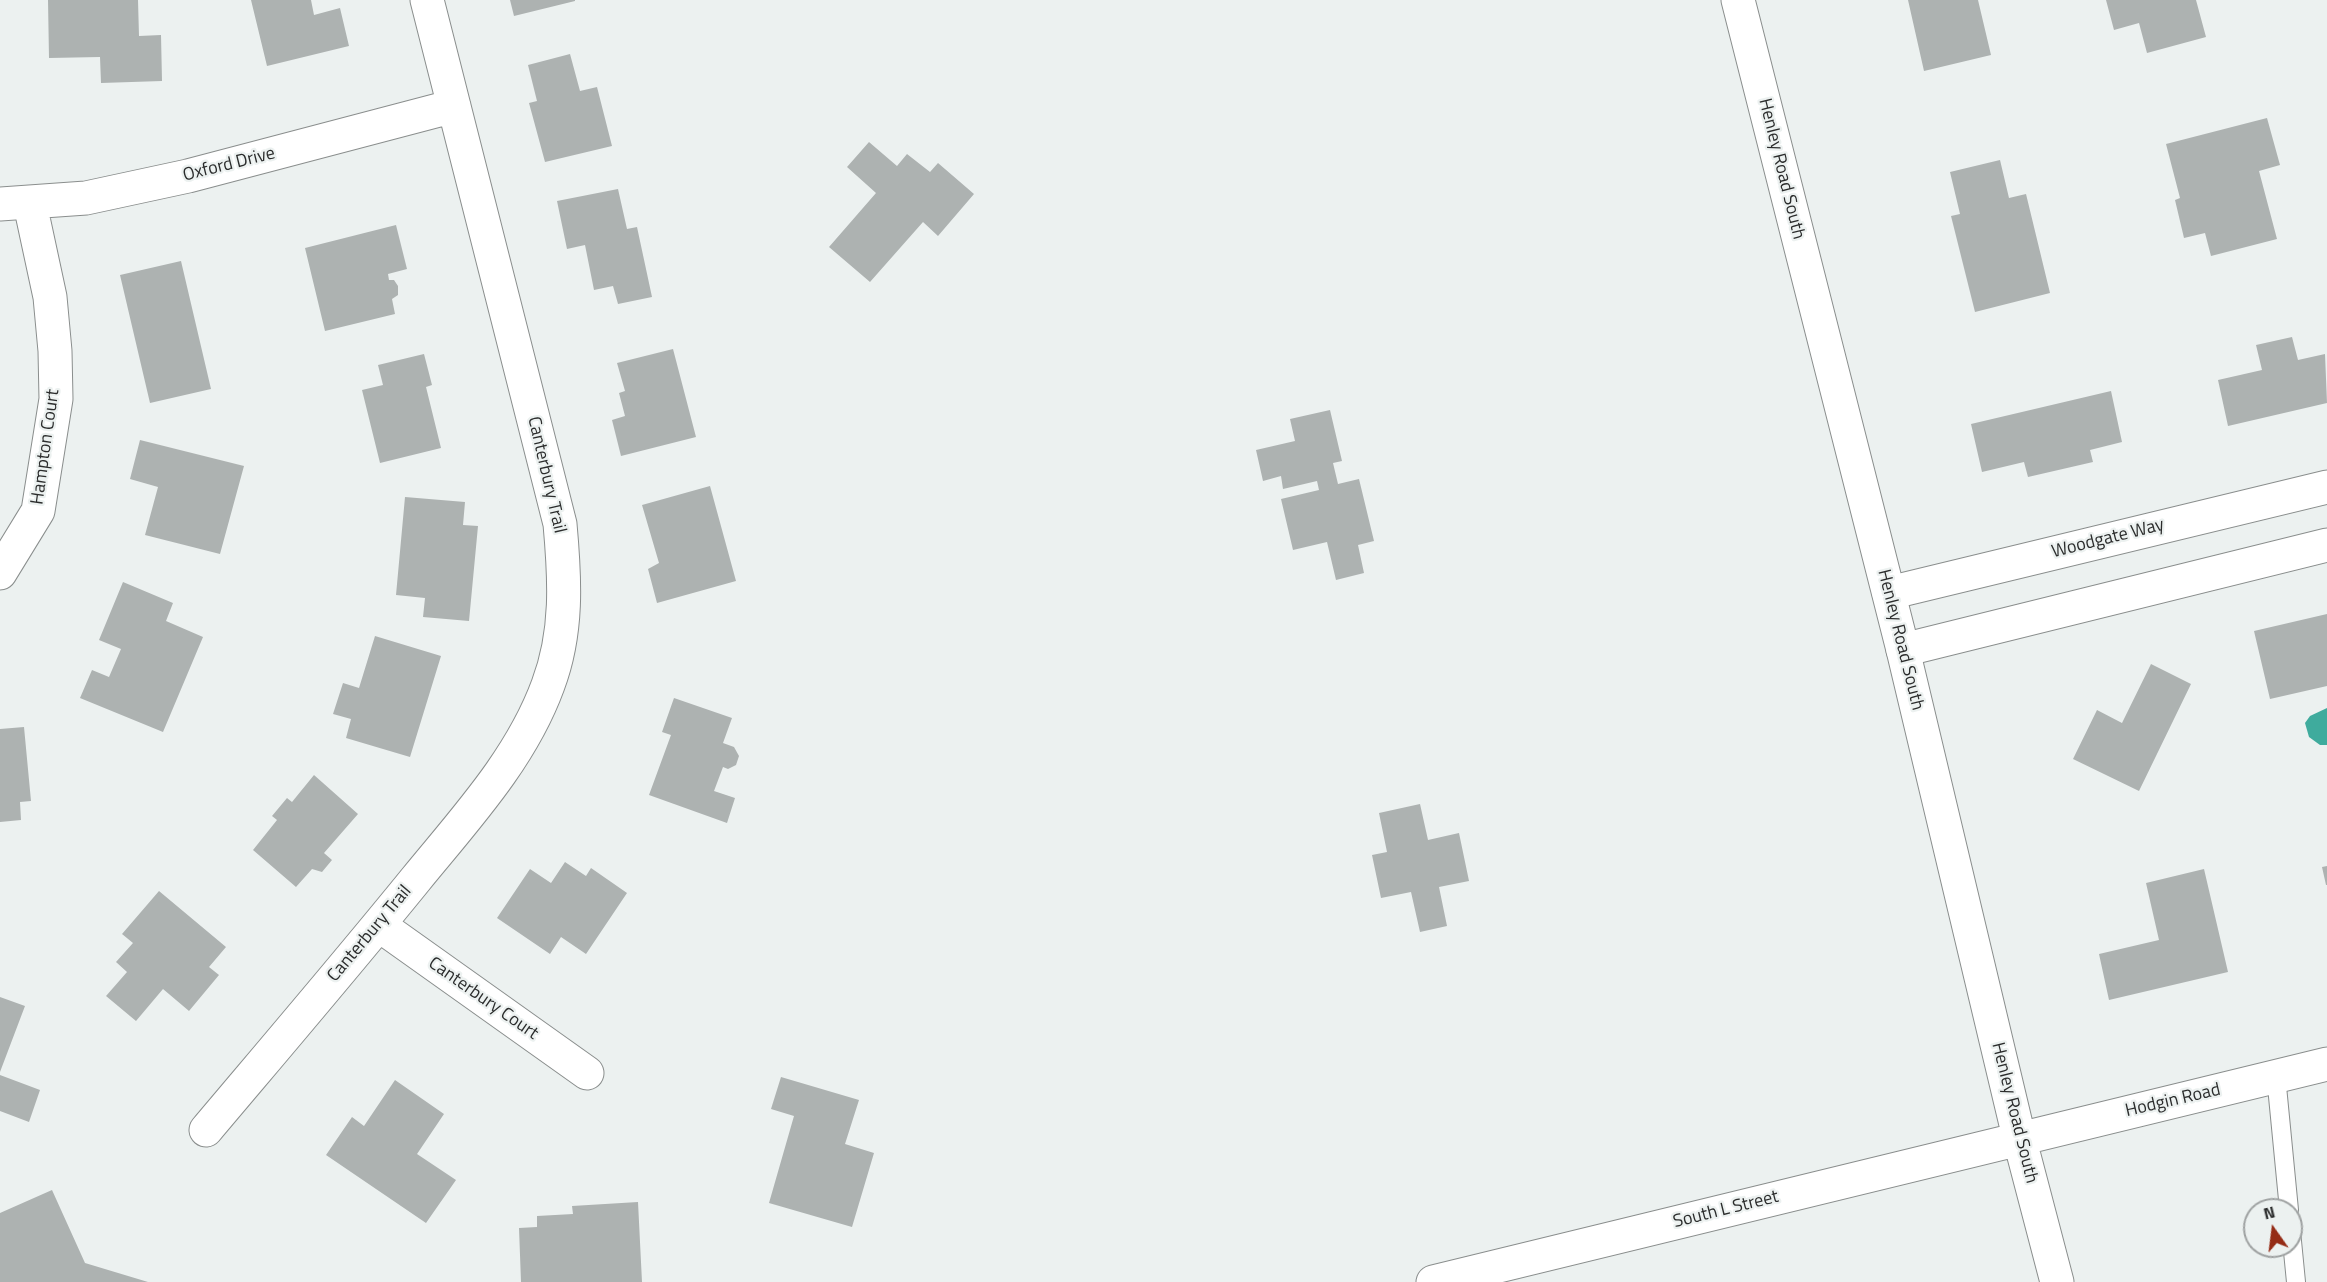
<!DOCTYPE html>
<style>
body{margin:0}
#map{position:relative;width:2327px;height:1282px;overflow:hidden;background:#ecf1f0;font-family:"Titillium Web",sans-serif}
canvas{display:block}
.north{position:absolute;left:2243px;top:1198px;width:60px;height:60px;box-sizing:border-box;background:#ecf1f0;border:2px solid #9fa2a2;border-radius:50%;rotate:346deg;font-size:16px;font-weight:700;line-height:24px;text-align:center;color:#2b2c2c}
.north::after{content:'';display:block;margin:auto;width:21px;height:27px;background:#952c16;clip-path:polygon(50% 0,100% 100%,50% 72%,0 100%)}
</style>
<div id="map">
<canvas width="2327" height="1282"></canvas>
<div class="north">N</div>
</div>
<script>
const g = document.querySelector('canvas').getContext('2d');
g.lineJoin = 'round';
function fillPath(path, color) {
  g.fillStyle = color;
  g.fill(path, 'evenodd');
}
function strokePath(path, color, width, dash) {
  g.strokeStyle = color;
  g.lineWidth = width;
  g.lineCap = dash ? 'butt' : 'round';
  g.setLineDash(dash || []);
  g.stroke(path);
}
function label(font, color, halo, rows, align = 'center') {
  g.font = font + ' "Titillium Web",sans-serif';
  g.lineWidth = 4.5;
  g.setLineDash([]);
  g.textBaseline = 'middle';
  g.strokeStyle = halo;
  g.fillStyle = color;
  for (const [text, x, y, turn = 0] of rows) {
    g.save();
    g.translate(x, y);
    g.rotate((+turn || 0) * Math.PI / 180);
    g.textAlign = isNaN(turn) ? turn : align;
    if (halo) g.strokeText(text, 0, 0);
    g.fillText(text, 0, 0);
    g.restore();
  }
}
fillPath(new Path2D(`
 M2327,708V745H2320L2309,737L2305,723L2310,716Z`), '#3fab9d');
fillPath(new Path2D(`
 M48,0H138L139,36L161,35L162,81L101,83L100,57L49,58Z
 M251,0H311L314,15L340,8L349,46L267,66Z
 M510,0H575V1L514,16Z
 M1908,0H1978L1991,55L1924,71Z
 M2106,0H2196L2206,37L2147,53L2139,23L2114,30Z
 M570,54L580,91L597,87L612,146L545,162L529,103L537,101L528,65Z
 M2267,118L2280,165L2259,171L2277,239L2211,256L2205,233L2184,238L2175,200L2180,198L2166,144Z
 M869,142L897,166L907,154L930,172L938,163L974,194L938,236L923,222L870,282L829,247L876,193L847,167Z
 M2000,160L2009,198L2026,194L2050,293L1975,312L1951,216L1960,214L1950,172Z
 M618,189L627,229L637,227L652,297L618,304L613,286L594,290L585,245L567,249L557,201Z
 M396,225L407,269L388,274L389,280H394L398,286V295L392,299L395,314L325,331L305,248Z
 M181,261L211,389L150,403L120,275Z
 M2292,337L2298,360L2325,354L2327,403L2228,426L2218,380L2262,370L2256,345Z
 M673,349L696,437L621,456L612,420L625,416L619,393L625,391L617,363Z
 M424,354L432,385L426,387L441,448L380,463L362,390L383,385L378,365Z
 M2111,391L2122,442L2090,450L2093,462L2028,477L2024,462L1982,472L1971,424Z
 M1330,410L1342,461L1333,463L1338,484L1359,479L1374,541L1358,545L1364,573L1336,580L1327,542L1293,550L1281,499L1319,490L1317,481L1283,489L1281,476L1263,481L1256,450L1295,441L1290,419Z
 M140,440L244,466L220,554L145,535L158,487L130,479Z
 M710,486L736,581L657,603L648,569L659,563L642,505Z
 M405,497L465,502L463,525L478,526L469,621L423,617L425,598L396,595Z
 M123,582L173,603L166,621L203,637L163,732L80,698L92,670L109,677L121,649L99,640Z
 M2327,614V686L2270,699L2254,631Z
 M375,636L441,656L410,757L346,738L351,719L333,714L343,683L359,688Z
 M2151,664L2191,684L2139,791L2073,759L2097,710L2122,723Z
 M674,698L732,718L723,743L734,747L739,756L736,765L728,769L723,767L714,791L735,798L727,823L649,795L671,735L662,732Z
 M24,727L31,801L20,802L21,820L0,822V729Z
 M314,775L358,814L324,853L332,860L322,872L312,869L296,887L253,850L277,820L272,816L287,798L292,802Z
 M1420,804L1428,840L1459,833L1469,881L1439,887L1447,926L1420,932L1411,892L1381,898L1372,855L1387,852L1379,813Z
 M565,862L586,876L591,868L627,893L586,954L561,937L550,954L497,918L530,869L551,883Z
 M2327,866V885H2326L2322,867Z
 M2204,869L2228,972L2109,1000L2099,954L2159,940L2146,883Z
 M159,891L226,947L209,967L219,975L189,1011L163,989L136,1021L106,996L127,972L116,962L133,943L122,934Z
 M0,997L25,1006L0,1072Z
 M0,1075L40,1090L29,1122L0,1111Z
 M781,1077L859,1100L845,1144L874,1153L852,1227L769,1203L794,1116L771,1109Z
 M395,1080L444,1114L417,1154L456,1180L426,1223L326,1155L352,1117L364,1126Z
 M52,1190L85,1263L148,1282H0V1213Z
 M638,1202L642,1282H521L519,1228L537,1227V1216L573,1214L572,1206Z`), '#adb2b1');
const service = new Path2D(`
 M2276,1076L2289,1210
 M2291,1231L2296,1282`);
const minor = new Path2D(`
 M0,204L86,198L188,176L454,106
 M0,573L38,511L56,399L55,351L50,297L30,204
 M1889,593L2327,487
 M1903,650L2327,545
 M379,925L587,1073
 M206,1130C276,1047 347,964 416,879C465,819 521,759 548,685C568,632 565,579 560,524L427,0`);
const tertiary = new Path2D(`
 M1738,0L1903,650L2019,1137L2057,1282
 M1433,1282L2327,1064`);
strokePath(service, '#8a8e8d', 20);
strokePath(minor, '#8a8e8d', 35);
strokePath(tertiary, '#8a8e8d', 35);
strokePath(service, '#fff', 18);
strokePath(minor, '#fff', 33);
strokePath(tertiary, '#fff', 33);
label('18px', '#2b2c2c', '#ecf1f0', [
 ["Oxford Drive",229,165,-14],
 ["Henley Road South",1781,169,76],
 ["Hampton Court",46,447,-82],
 ["Canterbury Trail",546,475,77],
 ["Woodgate Way",2108,539,-14],
 ["Henley Road South",1900,640,76],
 ["Canterbury Trail",370,934,-50],
 ["Canterbury Court",483,999,35],
 ["Hodgin Road",2173,1101,-13],
 ["Henley Road South",2014,1113,76],
 ["South L Street",1726,1210,-14]
]);
</script>
